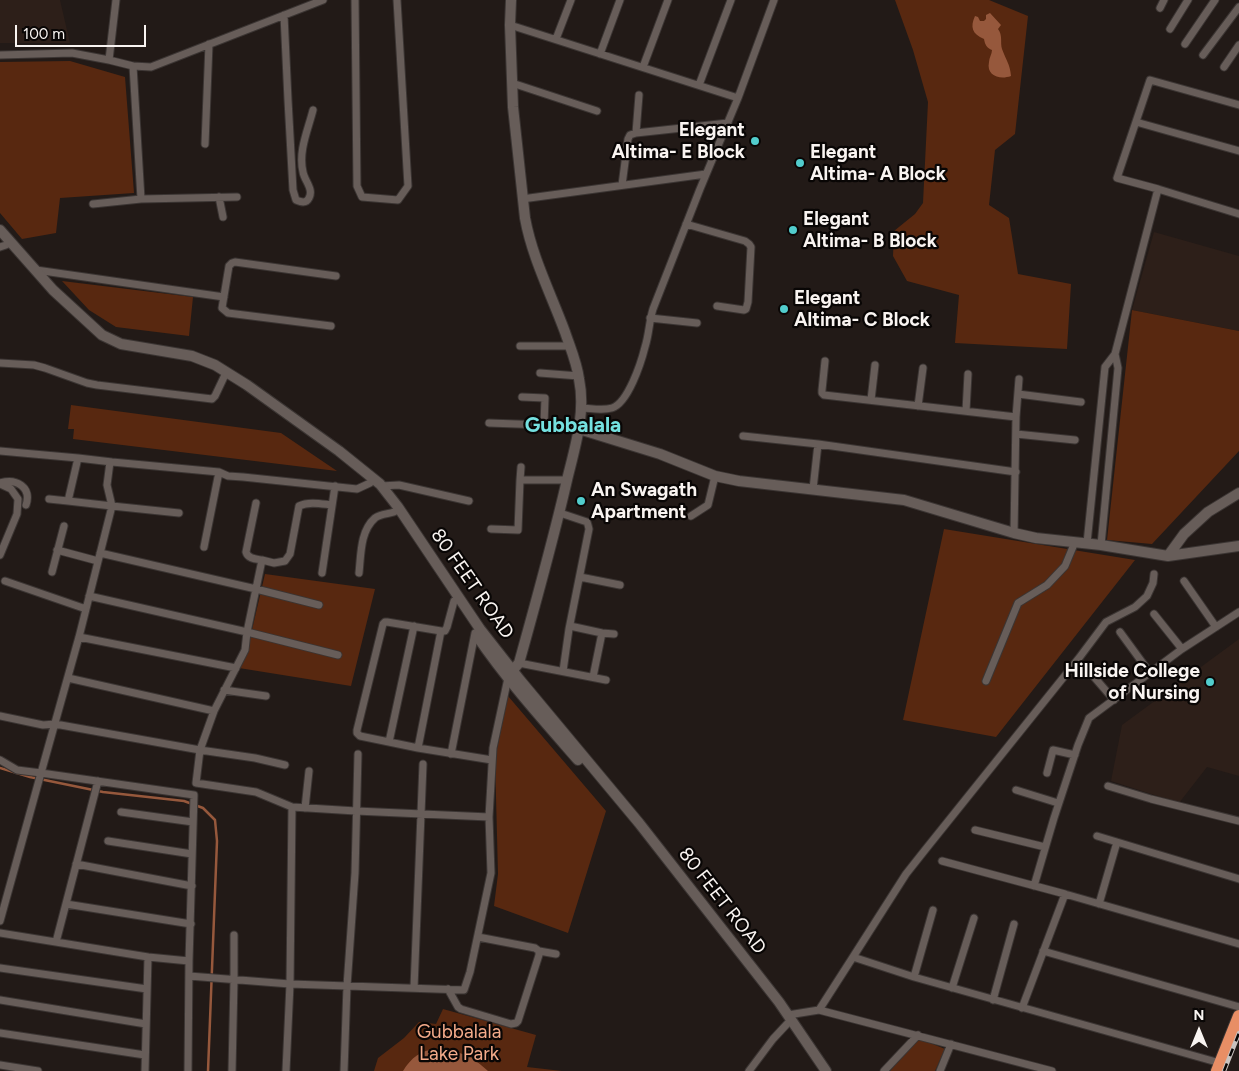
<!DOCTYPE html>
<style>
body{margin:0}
#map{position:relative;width:1239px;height:1071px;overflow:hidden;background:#221a17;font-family:Figtree,sans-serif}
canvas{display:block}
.north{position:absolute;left:1174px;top:1006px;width:50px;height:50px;-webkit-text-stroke:4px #090605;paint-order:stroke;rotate:0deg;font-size:14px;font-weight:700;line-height:20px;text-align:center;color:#f9f4f1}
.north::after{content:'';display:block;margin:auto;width:18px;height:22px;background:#f9f4f1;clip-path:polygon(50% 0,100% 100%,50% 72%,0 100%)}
.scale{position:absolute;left:15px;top:25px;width:131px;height:22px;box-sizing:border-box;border:2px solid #f9f4f1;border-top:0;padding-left:6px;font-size:15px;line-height:18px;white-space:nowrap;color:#f9f4f1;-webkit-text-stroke:4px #090605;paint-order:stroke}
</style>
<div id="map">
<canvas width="1239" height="1071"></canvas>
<div class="north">N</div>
<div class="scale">100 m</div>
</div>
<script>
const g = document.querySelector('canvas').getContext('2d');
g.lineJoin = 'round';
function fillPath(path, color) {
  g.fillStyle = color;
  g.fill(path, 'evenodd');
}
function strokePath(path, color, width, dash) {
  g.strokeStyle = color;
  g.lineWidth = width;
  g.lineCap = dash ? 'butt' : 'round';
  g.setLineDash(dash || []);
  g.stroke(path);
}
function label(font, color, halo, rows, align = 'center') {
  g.font = font + ' Figtree,sans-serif';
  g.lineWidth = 4.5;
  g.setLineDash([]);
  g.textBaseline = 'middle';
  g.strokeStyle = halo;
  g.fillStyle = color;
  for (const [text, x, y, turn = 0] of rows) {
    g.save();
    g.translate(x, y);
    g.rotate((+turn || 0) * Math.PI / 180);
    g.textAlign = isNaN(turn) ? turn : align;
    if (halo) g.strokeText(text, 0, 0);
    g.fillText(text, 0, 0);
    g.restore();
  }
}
fillPath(new Path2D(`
 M0,0H60L70,43H0Z
 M1154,232L1239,256V331L1132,310Z
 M1239,639V776L1207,767L1179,803L1111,781L1122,725Z`), '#2d1f19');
fillPath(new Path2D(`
 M895,0H989L1028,16L1015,134L995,150L989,205L1009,218L1018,274L1071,284L1067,349L955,343L959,295L907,281L893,256L894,231L915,214L923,203L928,102L913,50Z
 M70,61L125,77L134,193L60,198L56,233L22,239L0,213V62Z
 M62,281L193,297L189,336L116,327L89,310Z
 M1132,310L1239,331V451L1152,544L1107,540Z
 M71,405L281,433L337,471L73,439L74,429H68Z
 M944,529L1135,560L996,737L903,720Z
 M265,574L375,589L351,686L239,668L247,651Z
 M508,696L606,811L568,933L494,906L498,874L495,758Z
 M443,1009L536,1035L527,1067L562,1071H374L378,1058L404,1038L419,1022L436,1024Z
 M918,1038L945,1049L935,1071H890Z`), '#582810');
fillPath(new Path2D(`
 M990,13L1001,25L998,29C1003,36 1000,42 1002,49C1006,60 1010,64 1011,76C1000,80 986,76 989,62C989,58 992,54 992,50C987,48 985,45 984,39C972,34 970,27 975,16L978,17L980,21H984L986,19V15Z
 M436,1049C448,1050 461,1052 472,1058C478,1062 483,1067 488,1071H403C411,1058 421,1050 436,1049Z`), '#96583c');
strokePath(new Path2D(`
 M0,768L30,777L103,792L184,801L203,808L215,820L217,841L208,1071`), '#96583c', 2.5);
const street = new Path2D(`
 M355,0L357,186L362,197L398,200L408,186L397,0
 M1160,8L1164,0
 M284,15L288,100L293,190L296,200C301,202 306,204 309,198C314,189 304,180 303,172C298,151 308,130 313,110
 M510,25L738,98
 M1170,29L1188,0
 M556,39L571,0
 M1185,44L1215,0
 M600,54L620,0
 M0,55L72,53L109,60L133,66L151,67L323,0
 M1203,55L1239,7
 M109,60L116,0
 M133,66L141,199L237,197
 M643,67L668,0
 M1224,67L1239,45
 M512,83L597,111
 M699,85L731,0
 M1136,122L1239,151
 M636,133L639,95
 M205,144L209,44
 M622,185L628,139L630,135L636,133L728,123
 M1158,189L1239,214
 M219,197L223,217
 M522,199L706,174
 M93,204L141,199
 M686,224L745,241L749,244L751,247L748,302L746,309L744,310L717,306
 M0,247L6,245
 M36,270L224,297
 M650,318L697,323
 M331,326L228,313L222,308L229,266L232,263L235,262L336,276
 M520,346H570
 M825,361L822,390V393L824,395L1016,417
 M0,363L34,365L45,368L87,383L97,385L212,399L215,396L224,377
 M540,373L579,376
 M1018,394L1081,402
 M522,397L545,398L544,425
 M871,400L875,365
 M918,406L923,368
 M581,408C590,408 602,411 612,408C628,403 641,363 645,347C649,335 649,322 653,309L700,189L738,98L774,0
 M966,411L968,374
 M489,423L544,425L579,429
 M1016,434L1075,440
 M743,436L818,444L1016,472
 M0,451L78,458
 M110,462L107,485L112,506L179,513
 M521,467L520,480H567
 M0,483C16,478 32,487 26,505
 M0,484L11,489L18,499L17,514L0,555
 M381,486L399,485L469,501
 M813,489L818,444
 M49,499L68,501
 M256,503L246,552C248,559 256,559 262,560
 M332,505C322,504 309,501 299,506L290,554L285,561L274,563L262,560L247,632L245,650L214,711L200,750L196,783L256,792L292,807L356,811L489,817L493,748L508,678
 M560,513L587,522L588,525L589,529L569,629L563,671
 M691,516L708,505L715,476
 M491,529L518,530L520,480
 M1014,533L1016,417L1019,379
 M1087,543L1105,367L1115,354
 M1101,545L1118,368L1115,354L1158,189L1117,178L1150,80L1239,105
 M204,547L219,472
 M57,550L98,561
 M100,553L256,589L319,605
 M52,572L64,526
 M322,573L335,486
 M359,573C361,555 360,531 375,518C380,514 388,514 394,512
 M580,577L620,585
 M5,581L86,609
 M1184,581L1216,627
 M89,596L247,632L338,655
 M454,601L447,627L445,631H441L387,622H385L383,624L357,730V733L360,736L418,748L492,760
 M1154,614L1182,649L1239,612
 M570,626L602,633L614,634
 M1120,632L1150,673
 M79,637L236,668
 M519,663L606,680
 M1088,670L1114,700
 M593,677L602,633
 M68,678L214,711
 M986,681L1018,603L1047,585L1065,566L1075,542
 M224,690L266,696
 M0,716L43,725L55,724L200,750L255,758L285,765
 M389,742L414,626
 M418,748L441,631
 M451,754L475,633
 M0,760L17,770L41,773L79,637L112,506L68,501L78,458L112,462L219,472L228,476L243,477L357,489L370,483L375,479
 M1047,773L1053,750L1075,755
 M1108,786L1151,799L1239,821
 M1016,790L1058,803
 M292,807L290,984L464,990L470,972L491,873L489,817
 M305,808L309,771
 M121,812L193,822
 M975,830L1045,847
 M1097,836L1239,879
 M108,841L192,854
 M942,861L1065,894
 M76,864L192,886
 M1034,886L1054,818L1078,745L1089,718L1182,649
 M66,904L191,924
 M1099,904L1117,842
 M0,921L41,773L194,795L189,961
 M0,933L148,957L145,1071
 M56,942L98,781
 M539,951L556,954
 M1043,951L1239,1007
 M148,957L189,961L188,1071
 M853,957L906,874L925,850L1079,658L1106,622L1135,607L1147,596L1153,583L1154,574
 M0,968L147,989
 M189,976L290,984L286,1071
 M914,977L933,910
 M414,988L423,764
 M952,988L974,918
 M448,989L458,1007L461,1009L511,1024L516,1023L518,1021L539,955V951L535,948L478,937
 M0,1000L146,1024
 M993,1000L1014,924
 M1022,1008L1065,894L1239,944
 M819,1010L853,957L914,977L1220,1063
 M788,1015L819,1010L1052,1071
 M0,1033L145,1055
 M0,1065L38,1071
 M232,1071L234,980V935
 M344,1071L347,986L355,873L358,754
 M749,1071L773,1039L787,1024
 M884,1071L918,1035
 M940,1071L951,1044`);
const secondary = new Path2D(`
 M511,0L510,25L513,107L525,218C532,257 551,294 565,332C570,347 577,363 579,379C586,413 575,447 567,480C553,541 536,602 519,663L512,671
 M0,230L53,290L102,335L121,344L192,356L215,365L247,385L339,451L380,484L398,507L480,629L520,680L639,823L779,1002L826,1071
 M579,429L660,454L715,476L739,481L904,500L1014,533L1036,538L1101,545L1168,556L1239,546
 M1168,556L1184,534L1208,512L1239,493
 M477,636C507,680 543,720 578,760`);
const highway = new Path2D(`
 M1217,1071L1239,1016`);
strokePath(street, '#3b3533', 9);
strokePath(secondary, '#3b3533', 12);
strokePath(highway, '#3b3533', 14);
strokePath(street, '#675d59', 7);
strokePath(secondary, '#675d59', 10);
strokePath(highway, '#e88e65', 12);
const rail = new Path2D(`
 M1224,1071L1239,1033`);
strokePath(rail, '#c8c2bf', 4.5);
strokePath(rail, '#090605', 2.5, [8]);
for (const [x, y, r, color] of [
 [755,141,5,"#52cdcd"],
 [800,163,5,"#52cdcd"],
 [793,230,5,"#52cdcd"],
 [784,309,5,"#52cdcd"],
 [581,501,5,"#52cdcd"],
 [1210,682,5,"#52cdcd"]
]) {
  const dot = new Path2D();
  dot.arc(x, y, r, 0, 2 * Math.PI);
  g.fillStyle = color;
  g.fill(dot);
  strokePath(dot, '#090605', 2);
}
label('bold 19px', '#f9f4f1', '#090605', [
 ["Elegant",745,130,"right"],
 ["Altima- E Block",745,152,"right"],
 ["Elegant",810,152],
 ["Altima- A Block",810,174],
 ["Elegant",803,219],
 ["Altima- B Block",803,241],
 ["Elegant",794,298],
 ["Altima- C Block",794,320],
 ["An Swagath",591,490],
 ["Apartment",591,512],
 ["Hillside College",1200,671,"right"],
 ["of Nursing",1200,693,"right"]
], 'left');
label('19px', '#f9f4f1', '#090605', [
 ["80 FEET ROAD",472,584,55],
 ["80 FEET ROAD",722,901,52]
]);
label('19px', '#f4ab8a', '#090605', [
 ["Gubbalala",459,1032],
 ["Lake Park",459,1054]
]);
label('bold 21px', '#75e1e0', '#090605', [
 ["Gubbalala",573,426]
]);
</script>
